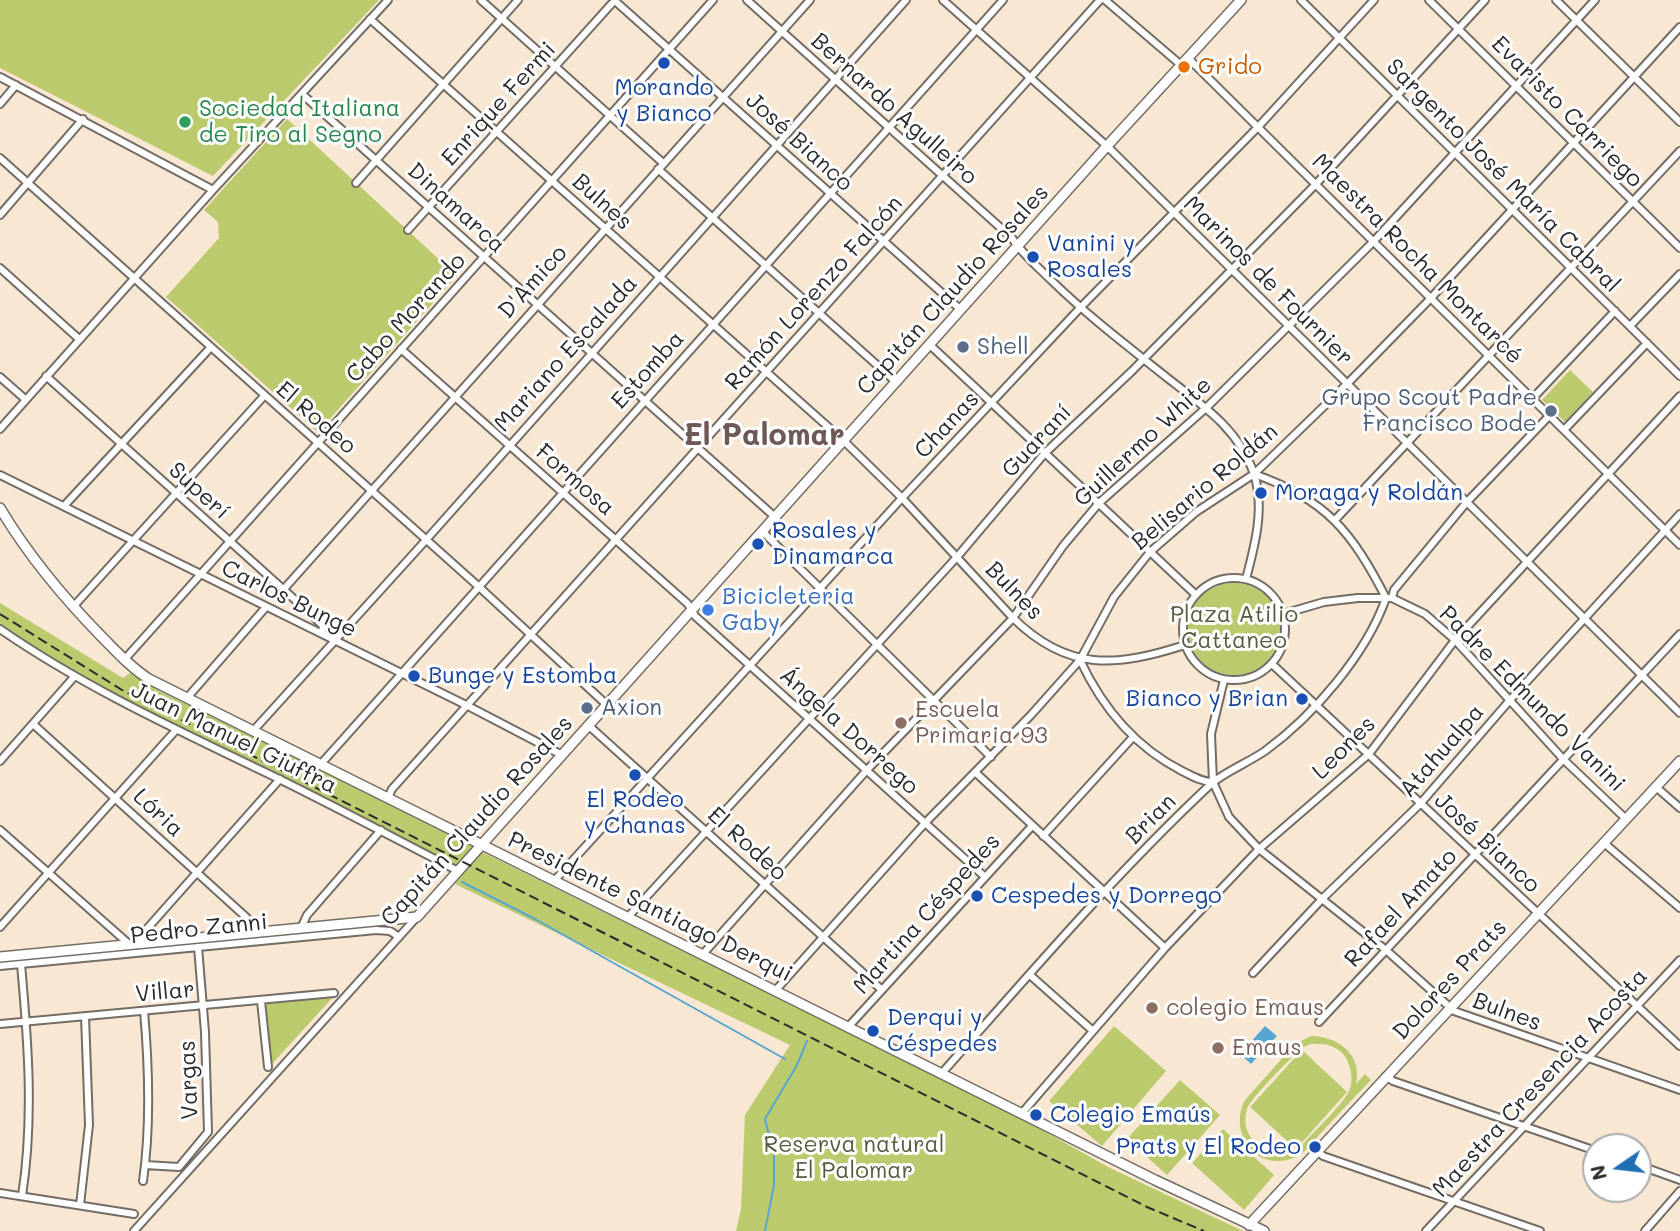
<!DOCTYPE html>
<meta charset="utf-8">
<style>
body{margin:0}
#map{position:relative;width:1680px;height:1231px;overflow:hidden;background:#f8e7d3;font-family:Mali,sans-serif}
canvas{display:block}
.north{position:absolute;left:1582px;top:1133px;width:70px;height:70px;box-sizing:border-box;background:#fff;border:2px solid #aaa;border-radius:50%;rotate:256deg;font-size:19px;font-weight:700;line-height:28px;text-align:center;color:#2b2b2b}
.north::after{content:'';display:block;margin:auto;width:24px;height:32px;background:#1f6fb2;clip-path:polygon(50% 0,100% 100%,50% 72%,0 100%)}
</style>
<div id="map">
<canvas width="1680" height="1231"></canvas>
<div class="north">N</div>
</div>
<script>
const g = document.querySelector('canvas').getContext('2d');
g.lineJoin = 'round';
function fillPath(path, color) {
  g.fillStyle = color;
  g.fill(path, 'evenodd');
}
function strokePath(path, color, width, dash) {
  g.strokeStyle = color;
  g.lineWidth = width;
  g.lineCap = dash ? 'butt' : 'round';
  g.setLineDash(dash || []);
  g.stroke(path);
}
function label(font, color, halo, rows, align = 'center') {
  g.font = font + ' Mali,sans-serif';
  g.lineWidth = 6;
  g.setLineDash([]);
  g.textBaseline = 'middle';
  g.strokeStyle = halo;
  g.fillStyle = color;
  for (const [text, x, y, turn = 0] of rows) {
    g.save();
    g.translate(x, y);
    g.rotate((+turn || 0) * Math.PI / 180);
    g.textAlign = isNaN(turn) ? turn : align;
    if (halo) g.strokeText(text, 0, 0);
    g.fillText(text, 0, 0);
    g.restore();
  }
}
fillPath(new Path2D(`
 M0,0H379L213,176L0,68Z
 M287,119L457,276L318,432L166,297L219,238L218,222L204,210Z
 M1570,370L1593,392L1565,422L1542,400Z
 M1188 629a46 46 0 1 1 92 0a46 46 0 1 1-92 0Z
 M0,603L123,678L130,673L159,691L476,846L458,867L113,698L0,629Z
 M482,852L1022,1119L1110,1168L1243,1231H736L741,1209L745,1115L790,1045L455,884Z
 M334,996L271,1065L265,1008L267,1004Z
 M1114,1026L1166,1071L1102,1146L1049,1101Z
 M1311,1036C1338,1036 1363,1055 1356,1084L1365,1074L1371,1080C1353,1098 1336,1117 1319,1135C1312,1143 1305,1153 1296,1157C1278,1166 1253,1160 1245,1141C1238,1128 1238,1113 1245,1100L1295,1044ZM1310,1044C1323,1043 1336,1045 1344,1055C1351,1064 1354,1082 1349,1091C1341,1107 1315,1130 1303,1144C1280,1170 1236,1142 1247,1109C1252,1096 1288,1062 1300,1049Z
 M1302,1050L1347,1092L1296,1149L1250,1107Z
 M1180,1080L1220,1115L1167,1175L1127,1139Z
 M1223,1129L1274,1175L1244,1210L1192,1163Z`), '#baca6d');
fillPath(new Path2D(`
 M1265,1026L1277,1036L1251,1064L1240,1054Z`), '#57a6d1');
strokePath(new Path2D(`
 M462,882L535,919L785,1059
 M765,1231L774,1185V1155L765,1119L797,1065L807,1041`), '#57a6d1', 2);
const street = new Path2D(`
 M481,0L663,163
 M614,0L961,310
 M747,0L1012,238C1023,255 1038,267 1052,281C1089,317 1130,348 1170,380C1204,406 1240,431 1254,474C1265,508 1255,545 1246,579
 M943,0L1107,146L1680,713
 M1105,0L1181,65
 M1301,0L1680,376
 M1429,0L1680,248
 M1556,0L1680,122
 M370,19L844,441L902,498L1013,618C1068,672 1116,667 1185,645
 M1188,58L1680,545
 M0,77L213,190
 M302,94L775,517
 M0,104L16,85
 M0,158L478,586L607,705
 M658,169L896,382
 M356,183L518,0
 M0,215L83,119
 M408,230L615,0
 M0,268L79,339
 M1630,326L1680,274
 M930,345L1195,594
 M401,349L688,604L695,616L984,876
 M46,376L313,616L323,626L322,634
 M0,377L25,399
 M1533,398L1615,311
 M0,429L213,190L388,0
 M1564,430L1647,343
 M1254,474C1326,499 1352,532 1386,598
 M0,475L468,706L562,755
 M64,506L211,347
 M1335,520L1680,151
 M762,531L991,757
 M1183 629a51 51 0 1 1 102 0a51 51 0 1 1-102 0Z
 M283,590L810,0
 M1392,598L1394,590L1466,503L1550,415
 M73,607L264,396
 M1283,614L1324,602L1358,598H1392L1425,614L1455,640L1564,760L1626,819
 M0,629C87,689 182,732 277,778C338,808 398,840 458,871
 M125,659L713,0
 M1080,660C1102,707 1135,747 1182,771C1192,776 1202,782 1213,782
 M1272,664L1680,1046
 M1224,680L1211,734L1213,782L1229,817L1259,849L1386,950L1454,1011L1680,1090
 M187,698L266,607
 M33,724L247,918L253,932
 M588,725L882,990
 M253,731L426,540L906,0
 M0,761L74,677
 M320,765L1003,0
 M975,772L1165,948
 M1656,787L1680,808
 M388,798L392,789L1100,0
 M0,830L129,944
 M1043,836L1133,737
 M1604,843L1680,908
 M554,881L902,498L1080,308L1259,126L1374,0
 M628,917L957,557L1045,453L1132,371L1316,184L1485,0
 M302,926L307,915L381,830
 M0,927L176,730
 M141,942L145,931L280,779
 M703,954L866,771L1013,618L1063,546L1099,503L1206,408L1374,241L1595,0
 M21,964C28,1042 34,1118 22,1196
 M0,966L376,930L390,931L399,937
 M1253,973L1323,898L1420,804L1510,700L1680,514
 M1030,975L1093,1031
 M775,991L925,823L1031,715L1080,660L1114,597L1150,552L1196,512L1254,474L1347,384L1431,298L1680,27
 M261,1001L268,1067
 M1319,1022L1680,634
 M0,1024L334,993
 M849,1026L1032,826
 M942,1073C1029,975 1115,874 1211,784C1223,773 1249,762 1265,751C1313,716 1366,655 1386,598
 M1386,1076L1393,1081L1596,1151
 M1022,1113L1165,948L1259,849L1369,754L1455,640L1680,396
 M1317,1151L1323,1156L1540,1231
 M145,1165L179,1167L208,1132L205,1032L198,947
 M1638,1165L1680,1180
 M143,1181C151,1125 149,1068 144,1011
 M0,1193L134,1214
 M80,1205L89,1125L85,1016
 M134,1231L416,918
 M1426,1231L1680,960
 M1645,1231L1680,1191`);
const secondary = new Path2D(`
 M0,508C28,555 63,597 101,636C116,651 131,668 149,679L1155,1180L1264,1231
 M0,957L417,917L1107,146L1241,0
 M1249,1225L1680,761`);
strokePath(street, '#736d66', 10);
strokePath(secondary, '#736d66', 12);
strokePath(street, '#fff', 6);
strokePath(secondary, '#fff', 9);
strokePath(new Path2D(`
 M0,614L122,690L1147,1207L1204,1231`), '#2b2b2b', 2, [10, 5]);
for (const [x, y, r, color] of [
 [664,63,7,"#1a4fb4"],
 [1184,67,7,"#e8710a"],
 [185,122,7,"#2e9e5b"],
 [1033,257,7,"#1a4fb4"],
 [963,347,7,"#5c6f8a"],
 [1551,411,7,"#5c6f8a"],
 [1261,493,7,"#1a4fb4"],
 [758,544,7,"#1a4fb4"],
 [708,610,7,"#3f7fe0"],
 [414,676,7,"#1a4fb4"],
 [1302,699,7,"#1a4fb4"],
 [587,708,7,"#5c6f8a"],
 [901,723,7,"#8d6e63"],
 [635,775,7,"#1a4fb4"],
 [977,896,7,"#1a4fb4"],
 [1152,1008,7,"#8d6e63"],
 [873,1031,7,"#1a4fb4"],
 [1218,1048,7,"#8d6e63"],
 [1036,1115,7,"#1a4fb4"],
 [1315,1147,7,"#1a4fb4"]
]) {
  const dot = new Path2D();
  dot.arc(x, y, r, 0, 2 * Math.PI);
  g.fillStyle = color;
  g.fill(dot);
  strokePath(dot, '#fff', 2.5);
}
label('23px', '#c56008', '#fff', [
 ["Grido",1198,67]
], 'left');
label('23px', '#164399', '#fff', [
 ["Morando",664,88,"center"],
 ["y Bianco",664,114,"center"],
 ["Vanini y",1047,244],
 ["Rosales",1047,270],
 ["Moraga y Roldán",1275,493],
 ["Rosales y",772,531],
 ["Dinamarca",772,557],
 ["Bunge y Estomba",428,676],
 ["Bianco y Brian",1288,699,"right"],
 ["El Rodeo",635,800,"center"],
 ["y Chanas",635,826,"center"],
 ["Cespedes y Dorrego",991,896],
 ["Derqui y",887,1018],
 ["Céspedes",887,1044],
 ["Colegio Emaús",1050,1115],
 ["Prats y El Rodeo",1301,1147,"right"]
], 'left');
label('23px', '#2b2b2b', '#fff', [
 ["Enrique Fermi",499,104,-48],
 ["Bernardo Agulleiro",894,109,42],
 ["Evaristo Carriego",1567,112,45],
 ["José Bianco",799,142,42],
 ["Sargento José María Cabral",1503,176,45],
 ["Bulnes",602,202,42],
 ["Dinamarca",456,208,42],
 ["Maestra Rocha Montarcé",1417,259,45],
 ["Marinos de Fournier",1268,281,45],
 ["D'Amico",533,282,-48],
 ["Capitán Claudio Rosales",953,290,-48],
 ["Ramón Lorenzo Falcón",814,293,-48],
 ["Cabo Morando",406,318,-48],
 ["Mariano Escalada",566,354,-48],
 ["Estomba",648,370,-48],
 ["El Rodeo",316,418,41],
 ["Chanas",947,425,-47],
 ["Guaraní",1037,441,-47],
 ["Guillermo White",1143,442,-43],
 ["Formosa",575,480,41],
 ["Belisario Roldán",1205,487,-40],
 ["Superí",199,491,42],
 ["Bulnes",1014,591,46],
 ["Carlos Bunge",289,599,26],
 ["Padre Edmundo Vanini",1532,699,45],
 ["Ángela Dorrego",849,731,42],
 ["Juan Manuel Giuffra",234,738,26],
 ["Leones",1344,748,-45],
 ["Atahualpa",1442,751,-49],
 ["Lória",158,813,43],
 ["Brian",1151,819,-45],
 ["Capitán Claudio Rosales",477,821,-48],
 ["José Bianco",1487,843,43],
 ["El Rodeo",747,844,42],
 ["Presidente Santiago Derqui",650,907,26],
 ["Rafael Amato",1401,908,-47],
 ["Martina Céspedes",927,914,-48],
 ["Pedro Zanni",199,929,-6],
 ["Dolores Prats",1450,980,-47],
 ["Villar",165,992,-5],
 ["Bulnes",1507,1012,20],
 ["Vargas",189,1080,-92],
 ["Maestra Cresencia Acosta",1540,1083,-47]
]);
label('23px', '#27864d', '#fff', [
 ["Sociedad Italiana",199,109],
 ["de Tiro al Segno",199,135]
], 'left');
label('23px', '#4e5e75', '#fff', [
 ["Shell",977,347],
 ["Grupo Scout Padre",1537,398,"right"],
 ["Francisco Bode",1537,424,"right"],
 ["Axion",601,708]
], 'left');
label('23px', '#366cbe', '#fff', [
 ["Bicicleteria",722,597],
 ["Gaby",722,623]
], 'left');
label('23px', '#565b3f', '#fff', [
 ["Plaza Atilio",1234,615],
 ["Cattaneo",1234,641],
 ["Reserva natural",854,1145],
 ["El Palomar",854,1171]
]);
label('23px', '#785e54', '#fff', [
 ["Escuela",915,710],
 ["Primaria 93",915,736],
 ["colegio Emaus",1166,1008],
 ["Emaus",1232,1048]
], 'left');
label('bold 30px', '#6f5956', '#fff', [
 ["El Palomar",764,436]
]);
</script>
